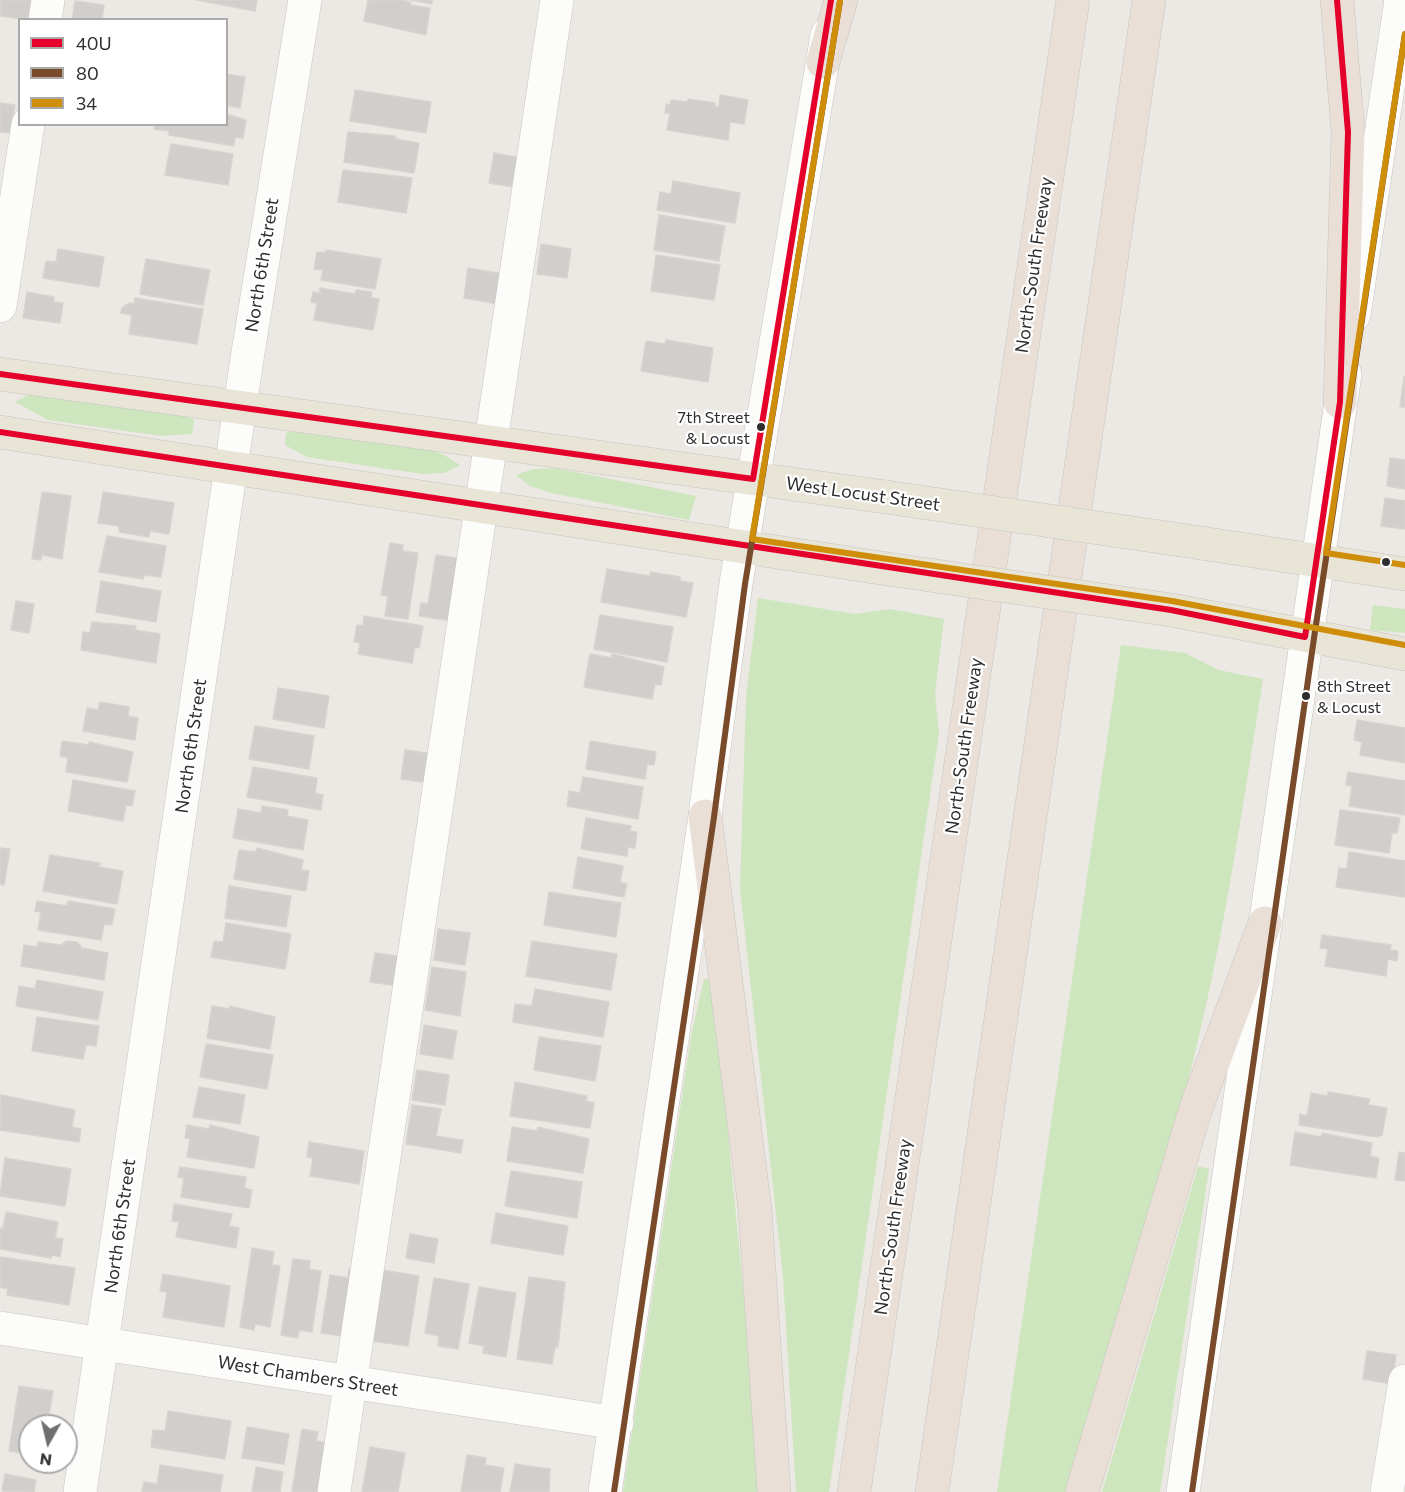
<!DOCTYPE html>
<style>
body{margin:0}
#map{position:relative;width:1405px;height:1492px;overflow:hidden;background:#ece8e4;font-family:Commissioner,sans-serif}
canvas{display:block}
.legend{position:absolute;left:18px;top:18px;width:210px;height:108px;box-sizing:border-box;background:#fff;border:2px solid #ababab;margin:0;padding:8px 10px;list-style:none;font-size:18px;color:#2e2e2e}
.legend li{display:flex;align-items:center;gap:12px;height:30px}
.legend b{width:30px;border:2px solid #ababab}
.north{position:absolute;left:18px;top:1414px;width:60px;height:60px;box-sizing:border-box;background:#fff;border:2px solid #ababab;border-radius:50%;rotate:188deg;font-size:16px;font-weight:700;line-height:24px;text-align:center;color:#2e2e2e}
.north::after{content:'';display:block;margin:auto;width:21px;height:27px;background:#706f6e;clip-path:polygon(50% 0,100% 100%,50% 72%,0 100%)}
</style>
<div id="map">
<canvas width="1405" height="1492"></canvas>
<ul class="legend">
<li><b style="height:8px;background:#e4002b"></b>40U</li>
<li><b style="height:8px;background:#7a4b2a"></b>80</li>
<li><b style="height:8px;background:#cf8e09"></b>34</li>
</ul>
<div class="north">N</div>
</div>
<script>
const g = document.querySelector('canvas').getContext('2d');
g.lineJoin = 'round';
function fillPath(path, color) {
  g.fillStyle = color;
  g.fill(path, 'evenodd');
}
function strokePath(path, color, width, dash) {
  g.strokeStyle = color;
  g.lineWidth = width;
  g.lineCap = dash ? 'butt' : 'round';
  g.setLineDash(dash || []);
  g.stroke(path);
}
function label(font, color, halo, rows, align = 'center') {
  g.font = font + ' Commissioner,sans-serif';
  g.lineWidth = 4.5;
  g.setLineDash([]);
  g.textBaseline = 'middle';
  g.strokeStyle = halo;
  g.fillStyle = color;
  for (const [text, x, y, turn = 0] of rows) {
    g.save();
    g.translate(x, y);
    g.rotate((+turn || 0) * Math.PI / 180);
    g.textAlign = isNaN(turn) ? turn : align;
    if (halo) g.strokeText(text, 0, 0);
    g.fillText(text, 0, 0);
    g.restore();
  }
}
fillPath(new Path2D(`
 M55,392L174,410L194,420L192,434L162,436L48,420L15,402L29,395Z
 M308,429C355,436 423,436 460,465L444,473L422,474L307,457L285,445L286,433Z
 M555,468L696,496L689,520L551,493L530,486L516,475L533,469Z
 M758,598L855,614L890,609L944,619L935,694L939,733L829,1492H796L783,1277L740,889L746,697Z
 M1373,605L1405,609V633L1370,630Z
 M1121,645L1185,653L1219,670L1263,679C1244,798 1227,918 1199,1036C1163,1190 1112,1341 1067,1492H997Z
 M704,979L713,980L763,1492H623L691,1036Z
 M1198,1166L1209,1169L1160,1492H1102Z`), '#cee6be');
const building = new Path2D(`
 M0,0H31L29,20L0,16Z
 M197,0H257L255,11Z
 M368,0H401L411,2L410,5L430,8L426,35L364,21Z
 M411,0H432V4Z
 M75,1L104,5L102,20H72Z
 M226,74L245,77L240,108L226,105Z
 M355,90L431,102L426,133L350,121Z
 M720,95L748,100L744,124L730,122L728,140L667,130L670,113H665L666,104L670,105L671,100L688,102V99L715,103L714,106L719,107Z
 M0,103L15,105L10,133L0,132Z
 M226,114L246,120L243,138L235,137L234,146L169,135V131L154,129L155,124H226Z
 M348,132L395,136V139L419,143L414,173L344,162Z
 M171,144L233,154L228,185L165,175Z
 M494,153L524,159L519,188L489,183Z
 M343,170L412,178L406,213L338,202Z
 M673,181L740,193L735,223L657,210L660,192L671,194Z
 M659,215L725,226L719,261L654,250Z
 M541,244L571,249L567,278L537,274Z
 M58,249L104,257L99,287L43,278L46,261L56,262Z
 M326,250L381,259L375,289L321,280L323,270L314,269L317,252L325,253Z
 M656,255L720,265L714,300L651,291Z
 M146,259L210,270L203,305L140,294Z
 M468,268L509,275L504,305L464,298Z
 M320,288L355,294L356,290L372,292L371,298L379,299L373,330L314,320L317,303L311,302L313,292L320,293Z
 M27,292L54,297V302L63,303L60,323L23,318Z
 M135,298L203,309L197,344L129,334L132,315L121,313L122,308L129,303L134,304Z
 M666,340L713,348L708,382L641,371L646,341L665,344Z
 M1404,377H1405V407H1400Z
 M1390,458L1405,460V489L1387,486Z
 M42,492L71,496L62,559L42,555L41,560L32,559Z
 M103,492L174,503L169,534L150,531L149,537L119,532V526L98,523Z
 M1385,498L1405,501V529L1381,526Z
 M107,536L166,546L161,577L144,575L143,579L99,572Z
 M390,543L403,545L402,551L418,553L408,619L385,616L388,596L381,595Z
 M436,555L468,560L459,622L419,616L421,603L428,604Z
 M607,569L650,576V572L680,577V581L693,583L686,617L601,602Z
 M101,581L161,591L156,622L96,612Z
 M16,601L34,604L29,633L11,630Z
 M600,615L673,627L667,662L594,649Z
 M364,616L423,626L419,648L415,647L412,663L358,654L360,643L354,642L357,625L363,626Z
 M92,622L136,626L135,630L160,634L156,663L81,650L83,632L90,633Z
 M590,654L612,658V654L664,667L661,685L655,684L652,699L584,687Z
 M278,688L329,696L324,728L273,719Z
 M100,702L129,707L128,716L138,718L135,740L83,731L87,708L98,710Z
 M1357,720L1405,728V763L1360,755L1362,742L1354,740Z
 M255,726L314,736L309,769L249,759Z
 M62,741L89,745V742L133,752L127,782L66,772L68,758L60,756Z
 M590,741L656,752L654,765L647,764L645,779L586,769Z
 M405,750L433,754L429,783L401,779Z
 M253,767L317,778L315,793L323,795L321,810L247,797Z
 M1348,772L1405,781V815L1349,806L1352,786L1346,785Z
 M583,777L643,787L638,819L567,806L569,791L580,793Z
 M73,780L135,791L132,806L126,805L123,821L68,811Z
 M262,806L288,810L287,816L308,820L303,850L233,838L238,809L261,813Z
 M1340,810L1400,818L1397,833H1392L1389,853L1335,845Z
 M586,818L631,826L630,831L637,832L635,848L628,847L627,856L581,849Z
 M0,848L10,849L4,885L0,884Z
 M257,848L303,860L301,870L309,871L306,891L234,879L239,850L256,852Z
 M1349,852L1405,861V897L1336,887L1339,868L1347,869Z
 M50,855L100,863L99,867L123,871L117,904L43,891Z
 M578,857L623,866L620,882L627,884L624,897L573,888Z
 M229,886L291,896L286,927L225,918Z
 M549,892L621,903L616,937L544,925Z
 M37,901L67,906L68,901L115,909L112,925L104,924L101,940L38,930L41,912L35,911Z
 M226,923L291,934L285,969L211,957L214,941L223,942Z
 M438,929L470,933L465,965L434,960Z
 M1322,935L1391,945L1390,950L1398,951L1397,961L1388,959L1386,976L1325,966L1328,949L1320,948Z
 M67,941L77,942L82,948L108,953L104,980L21,966L24,945L37,947L38,942L61,945Z
 M532,941L617,954L611,990L526,976Z
 M375,953L404,957L399,986L370,982Z
 M432,967L466,972L460,1016L425,1010Z
 M37,980L103,992L98,1020L16,1006L19,986L35,989Z
 M535,989L609,1002L603,1037L513,1022L515,1004L532,1006Z
 M212,1006L230,1009V1006L275,1017L270,1049L207,1038Z
 M37,1017L99,1026L96,1046L86,1045L83,1059L32,1051Z
 M424,1025L457,1031L452,1059L420,1054Z
 M539,1037L601,1046L595,1081L534,1070Z
 M206,1044L273,1055L267,1089L200,1077Z
 M417,1070L449,1075L445,1105L412,1100Z
 M515,1082L587,1096L586,1101L594,1103L590,1128L510,1116Z
 M199,1087L245,1095L240,1124L193,1117Z
 M1328,1092L1370,1099L1368,1105L1387,1108L1382,1135L1377,1137L1299,1125L1300,1114L1307,1116L1311,1093L1328,1096Z
 M1,1095L75,1110L72,1127L81,1129L79,1142L0,1130Z
 M412,1105L441,1109L436,1136L463,1140L461,1153L406,1144Z
 M187,1125L209,1129L210,1125L259,1137L254,1168L187,1157L190,1139L185,1138Z
 M512,1127L537,1131L538,1127L589,1139L583,1173L507,1161Z
 M1295,1132L1321,1137L1322,1133L1372,1143L1370,1156L1379,1158L1376,1178L1290,1165Z
 M309,1142L364,1151L359,1184L310,1176L313,1158L307,1157Z
 M1399,1152L1405,1153V1181L1395,1180Z
 M5,1158L71,1169L65,1206L0,1196Z
 M180,1167L246,1177L244,1188L252,1190L249,1208L181,1197L184,1178L178,1177Z
 M511,1171L582,1182L577,1218L505,1206Z
 M174,1204L232,1214L229,1226L239,1228L236,1248L176,1237L179,1222L172,1221Z
 M6,1212L58,1222L55,1238L63,1239L60,1257L52,1255L51,1258L0,1249V1228L3,1229Z
 M496,1213L568,1226L563,1255L491,1243Z
 M410,1234L438,1239L434,1263L406,1258Z
 M252,1248L274,1252L272,1265L280,1266L270,1327L255,1324L254,1330L240,1327Z
 M0,1257L75,1268L69,1305L7,1295L8,1289L0,1287Z
 M293,1259L310,1261L309,1269L321,1271L312,1332L299,1330L298,1338L281,1335Z
 M349,1269L360,1271L350,1337L321,1333L330,1275L348,1278Z
 M382,1270L419,1276L408,1346L371,1341Z
 M163,1274L230,1286L224,1327L163,1317L167,1292L160,1291Z
 M529,1277L565,1282L558,1347H555L552,1364L517,1359Z
 M434,1278L469,1284L458,1349L438,1346L439,1336L425,1333Z
 M479,1287L516,1293L506,1357L483,1353L484,1346L469,1343Z
 M1367,1351L1396,1355L1392,1384L1363,1379Z
 M19,1386L53,1391L47,1426H30V1454L9,1451Z
 M168,1411L231,1421L225,1459L151,1447L153,1430L165,1431Z
 M247,1427L289,1434L284,1464L242,1458Z
 M302,1429L318,1432L316,1441L335,1444L327,1492H292Z
 M370,1447L405,1453L398,1492H362Z
 M467,1455L486,1458L485,1465L504,1468L500,1492H461Z
 M515,1464L550,1469L549,1492H510Z
 M160,1465L223,1475L220,1492H142L144,1482L157,1484Z
 M256,1467L283,1472L280,1492H252Z
 M5,1474L36,1480L34,1492L2,1491Z`);
fillPath(building, '#d1cecb');
strokePath(building, '#d7d4d0', 1.5);
const minor = new Path2D(`
 M45,20L48,0
 M0,306L28,124
 M1354,315L1401,0
 M0,1328L617,1423
 M80,1492L247,359L305,0
 M334,1492L557,0
 M605,1492L705,816L736,583L827,35
 M1183,1492L1345,374
 M1387,1492L1405,1381`);
const major = new Path2D(`
 M0,374L886,497
 M0,432L874,567
 M1181,540L1405,574
 M1171,610L1405,654`);
const highway = new Path2D(`
 M1337,0L1348,132L1340,402
 M823,62L841,0
 M705,816L755,1210L774,1492
 M854,1492L1073,0
 M932,1492L1149,0
 M1082,1492L1196,1108L1265,923`);
strokePath(minor, '#c5c4c5', 34);
strokePath(major, '#c6c5c4', 34);
strokePath(highway, '#c6c5c4', 34);
strokePath(minor, '#fcfcfb', 33);
strokePath(major, '#e8e4d6', 33);
strokePath(highway, '#eadfd6', 33);
const majorBridge = new Path2D(`
 M886,497L1181,540
 M874,567L1171,610`);
strokePath(majorBridge, '#c6c5c4', 34, []);
strokePath(majorBridge, '#e8e4d6', 33);
strokePath(new Path2D(`
 M0,374L753,479L831,0
 M0,432L1171,610L1305,637L1340,402L1348,132L1337,0`), '#e4002b', 6);
strokePath(new Path2D(`
 M614,1492L714,817L745,584L840,1
 M1192,1492L1314,638L1405,34`), '#7a4b2a', 6);
strokePath(new Path2D(`
 M840,1L752,539L1172,601L1405,645
 M1405,34L1326,553L1405,565`), '#cf8e09', 6);
for (const [x, y, r, color] of [
 [761,427,5,"#2e2e2e"],
 [1386,562,5,"#2e2e2e"],
 [1306,696,5,"#2e2e2e"]
]) {
  const dot = new Path2D();
  dot.arc(x, y, r, 0, 2 * Math.PI);
  g.fillStyle = color;
  g.fill(dot);
  strokePath(dot, '#fff', 2);
}
label('16px', '#2e2e2e', '#fff', [
 ["7th Street",750,418],
 ["& Locust",750,439],
 ["8th Street",1317,687,"left"],
 ["& Locust",1317,708,"left"]
], 'right');
label('18px', '#2e2e2e', '#fff', [
 ["North 6th Street",262,265,-81],
 ["North-South Freeway",1034,265,-82],
 ["West Locust Street",863,494,8],
 ["North 6th Street",191,746,-82],
 ["North-South Freeway",964,746,-82],
 ["North 6th Street",120,1226,-82],
 ["North-South Freeway",893,1227,-82],
 ["West Chambers Street",308,1376,9]
]);
</script>
